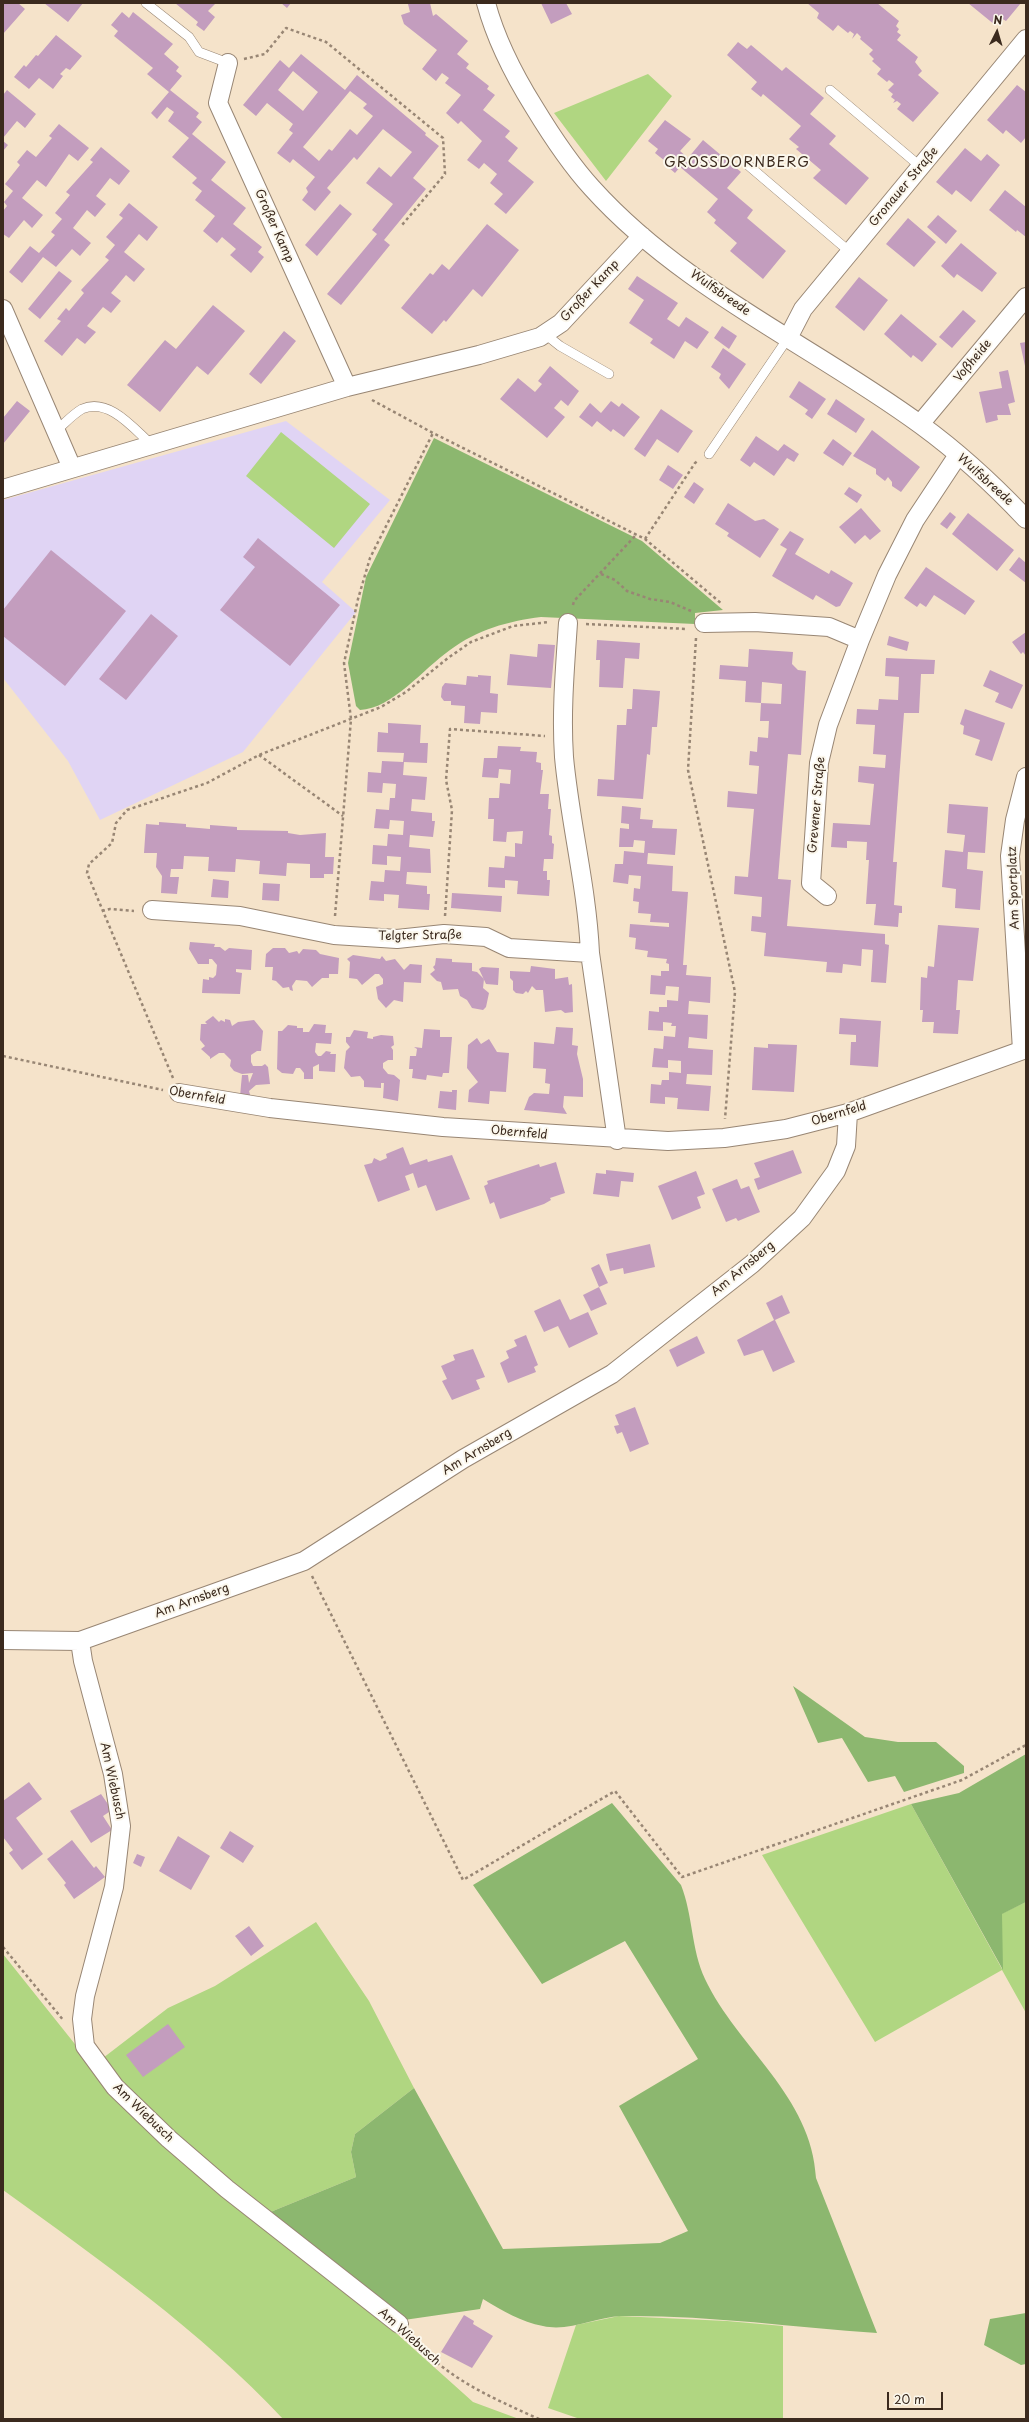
<!DOCTYPE html>
<meta charset="utf-8">
<style>
body{margin:0}
#map{position:relative;width:1029px;height:2422px;overflow:hidden;background:#f5e3ca;font-family:"Playpen Sans",sans-serif}
canvas{display:block}
.frame{position:absolute;inset:0;border:4px solid #3b2a1e;pointer-events:none}
.north{position:absolute;left:977px;top:12px;width:40px;height:40px;-webkit-text-stroke:3px #fbf7ec;paint-order:stroke;rotate:5deg;font-size:11px;font-weight:700;line-height:16px;text-align:center;color:#3b2a1e}
.north::after{content:'';display:block;margin:auto;width:14px;height:18px;background:#3b2a1e;clip-path:polygon(50% 0,100% 100%,50% 72%,0 100%)}
.scale{position:absolute;left:887px;top:2392px;width:56px;height:18px;box-sizing:border-box;border:2px solid #3b2a1e;border-top:0;padding-left:5px;font-size:12px;line-height:14px;white-space:nowrap;color:#3b2a1e;-webkit-text-stroke:3px #fbf7ec;paint-order:stroke}
</style>
<div id="map">
<canvas width="1029" height="2422"></canvas>
<div class="frame"></div>
<div class="north">N</div>
<div class="scale">20 m</div>
</div>
<script>
const g = document.querySelector('canvas').getContext('2d');
g.lineJoin = 'round';
function fillPath(path, color) {
  g.fillStyle = color;
  g.fill(path, 'evenodd');
}
function strokePath(path, color, width, dash) {
  g.strokeStyle = color;
  g.lineWidth = width;
  g.lineCap = dash ? 'butt' : 'round';
  g.setLineDash(dash || []);
  g.stroke(path);
}
function label(font, color, halo, rows, align = 'center') {
  g.font = font + ' "Playpen Sans",sans-serif';
  g.lineWidth = 4;
  g.setLineDash([]);
  g.textBaseline = 'middle';
  g.strokeStyle = halo;
  g.fillStyle = color;
  for (const [text, x, y, turn = 0] of rows) {
    g.save();
    g.translate(x, y);
    g.rotate((+turn || 0) * Math.PI / 180);
    g.textAlign = isNaN(turn) ? turn : align;
    if (halo) g.strokeText(text, 0, 0);
    g.fillText(text, 0, 0);
    g.restore();
  }
}
fillPath(new Path2D(`
 M286,421L390,500L322,582L356,612L243,752L100,820L68,761L3,678V500Z`), '#e0d4f4');
fillPath(new Path2D(`
 M648,74L672,96L606,181L554,113Z
 M281,432L370,504L334,548L246,476Z
 M911,1804L1002,1969L1001,1914L1026,1902V2013L1002,1970L875,2042L762,1855Z
 M316,1922L369,2001L414,2088L355,2134L351,2152L356,2177L268,2213C210,2164 150,2118 103,2058L168,2008L215,1986Z
 M3,1954L118,2098L386,2324L473,2402L519,2419H283C200,2330 101,2261 3,2190Z
 M619,2316L727,2321L783,2326V2419H580L548,2408L576,2325Z`), '#b0d681');
fillPath(new Path2D(`
 M434,438L642,541L723,610L695,613V624L541,617C508,621 477,630 450,650C424,668 392,709 360,710L356,706L348,663L366,577Z
 M793,1686L865,1737L898,1742H936L964,1766V1773L904,1792L895,1776L868,1782L842,1738L818,1743Z
 M1026,1754V1902L1002,1914L1003,1970L911,1804L959,1793Z
 M612,1803L681,1885C693,1915 691,1949 705,1979C737,2047 812,2096 816,2178L877,2333C792,2327 706,2315 621,2316C596,2317 569,2332 543,2326C521,2322 503,2311 483,2299L480,2309L404,2320L268,2213L356,2177L351,2152L355,2134L414,2088L503,2249L660,2243L688,2231L619,2106L698,2059L625,1941L542,1984L473,1885Z
 M1026,2313V2364L1021,2365L984,2345L990,2319Z`), '#8cb76f');
fillPath(new Path2D(`
 M3,3H18L25,9L3,34Z
 M44,3H83L68,22Z
 M175,3H216L208,11L215,17L204,31L196,25L198,22Z
 M281,3H291L287,8Z
 M430,3L433,16L436,14L468,41L457,54L469,64L466,68L489,86L487,89L495,95L483,110L510,131L505,137L518,148L508,161L534,182L506,214L494,204L503,194L490,183L497,174L484,163L479,169L467,160L482,141L461,121L458,124L446,113L461,95L445,83L449,78L442,73L436,81L422,69L437,50L404,24L401,15L410,12L408,4Z
 M541,3H566L572,14L551,24Z
 M807,3H877L899,21L896,26L899,29L897,32L901,35L897,40L918,57L915,62L922,71L918,75L939,93L913,122L897,109L901,104L897,101L893,103L895,100L891,97L893,94L888,90L894,84L889,80L887,82L877,74L881,69L872,61L874,59L869,54L873,50L860,39L861,37L857,33L852,39L854,34L850,31L848,33L838,25L833,31L817,18L819,13Z
 M968,3H1021L1006,21L1001,18L995,25Z
 M122,12L129,18L133,12L173,44L164,54L179,67L176,71L182,76L170,90L199,113L196,117L202,122L192,134L226,162L211,180L246,208L233,224L262,247L258,252L264,257L251,273L230,255L236,249L222,237L217,243L203,231L215,216L195,200L202,191L192,183L197,178L172,157L189,138L168,121L174,112L167,107L157,119L151,113L169,92L147,74L153,68L114,36L118,31L111,25Z
 M56,35L82,56L70,70L66,68L60,74L63,76L53,89L39,78L29,89L14,77L24,65L26,67L36,55L38,56Z
 M738,42L747,49L751,45L782,71L786,67L824,98L810,114L836,136L829,144L869,178L846,205L813,178L821,170L796,149L799,147L789,139L801,126L763,94L761,97L751,89L757,82L727,55Z
 M301,54L345,90L357,75L426,133L425,135L439,146L413,178L426,189L384,240L390,245L341,305L327,294L377,234L372,230L393,204L366,183L379,167L391,177L412,152L383,129L357,160L354,157L327,188L331,192L315,211L302,200L308,192L306,188L315,177L293,159L290,163L277,153L293,133L289,130L293,124L267,103L256,116L243,105L280,60L289,68ZM293,71L318,92L303,111L278,90ZM350,91L367,104L363,108L373,116L357,135L350,129L332,151L329,149L319,161L303,147Z
 M1017,85L1026,92V137L1021,143L1006,130L1003,134L987,120Z
 M7,90L36,114L25,128L17,121L3,138V95Z
 M665,120L691,139L680,151L688,158L703,140L741,172L727,188L753,210L747,218L786,251L763,279L730,251L737,243L714,223L716,220L707,212L718,199L680,167L675,173L668,167L670,165L655,153L658,149L648,141Z
 M59,124L89,148L78,161L69,154L46,187L37,180L22,198L43,215L32,228L24,220L9,238L3,234V211L7,206L4,202L13,191L5,184L20,165L17,162L27,150L36,157L52,138L49,136Z
 M3,141L8,145L3,151Z
 M101,147L130,171L119,185L110,178L96,196L106,204L95,217L87,210L73,228L91,243L80,256L72,249L56,267L43,257L22,283L9,272L30,246L39,253L55,235L51,232L62,219L55,213L70,195L66,192L93,162L90,160Z
 M965,148L981,161L987,154L1000,165L971,202L956,190L952,195L936,182Z
 M1005,190L1026,207V237L1017,230L1016,232L989,210Z
 M129,203L158,227L147,241L139,234L124,252L145,269L134,282L126,275L111,293L121,301L111,313L103,307L87,326L96,332L85,344L77,338L62,356L44,341L61,321L57,319L66,308L69,311L84,293L81,290L109,260L105,257L115,245L106,237L123,218L119,215Z
 M340,204L352,214L317,256L305,245Z
 M938,215L957,231L946,244L927,227Z
 M908,218L936,242L914,267L886,244Z
 M487,224L519,250L482,297L473,289L446,322L444,320L432,334L401,308L430,273L433,275L442,264L449,270Z
 M961,243L997,273L982,292L957,274L954,278L941,266Z
 M59,271L72,281L40,319L28,309Z
 M637,276L678,303L667,319L679,327L686,317L709,332L697,349L685,341L674,359L650,343L653,339L629,323L644,300L628,289Z
 M859,277L888,300L864,331L835,307Z
 M213,305L245,331L208,375L197,366L160,412L127,385L165,340L176,349Z
 M963,310L976,321L952,348L939,337Z
 M901,314L937,344L922,362L913,355L911,358L884,334Z
 M722,326L737,336L729,349L714,338Z
 M284,331L296,341L261,384L249,374Z
 M1026,342V366H1025L1020,343Z
 M723,348L746,364L729,389L719,378L721,374L711,367Z
 M550,366L579,391L568,406L561,400L554,408L565,417L547,438L500,399L518,378L535,392L542,384L538,381Z
 M1008,370L1015,402L1008,404L1011,415H997L998,420L986,423L979,392L1002,388L999,372Z
 M799,381L826,399L812,419L805,414L808,410L789,397Z
 M836,399L865,419L856,433L827,414Z
 M17,401L30,411L3,444V418Z
 M611,401L619,407L622,403L640,417L624,437L613,429L611,432L597,421L592,427L579,417L590,403L601,413Z
 M661,409L693,431L678,453L657,439L645,457L634,449Z
 M872,430L920,467L901,492L892,486V482L888,477L885,481L876,474V469L853,456Z
 M756,436L778,451L784,444L799,454L794,462L787,458L774,476L754,462L750,467L740,460Z
 M833,439L852,453L843,466L823,453Z
 M668,465L683,475L673,489L659,480Z
 M694,482L704,489L694,504L684,497Z
 M849,487L862,495L857,503L844,494Z
 M728,503L755,521L764,519L779,529L760,558L727,536L729,533L715,524Z
 M861,508L881,531L870,540L865,535L855,544L839,527Z
 M950,512L956,517L947,529L940,524Z
 M968,513L1014,550L997,571L952,534Z
 M790,531L804,539L795,554L829,574L831,570L853,583L840,606L836,607L816,595L813,600L772,576L787,549L780,545Z
 M258,538L340,605L290,666L220,610L255,567L243,557Z
 M51,550L126,611L65,686L3,636V610Z
 M1019,557L1026,563V583L1009,570Z
 M926,567L975,601L965,615L934,595L926,607L920,603L917,607L904,598Z
 M151,614L178,636L126,700L99,679Z
 M1026,632V656L1023,652L1021,654L1012,642Z
 M889,636L909,642L907,651L887,645Z
 M597,640L640,643L639,659L625,658L623,688L599,687L600,660H596Z
 M538,644L555,645L551,688L507,685L510,654L537,657Z
 M749,649L793,652L792,664L798,670L806,671L801,755L788,754L778,879L791,880L787,926L885,934V944L889,945L886,983L871,982L873,950L862,949L861,966L843,964L842,973L826,972L827,962L764,956L766,933L751,931L752,916L761,917L762,897L734,894L735,876L748,877L754,809L727,807L728,791L757,794L759,766L749,765L750,751L757,752L758,737L768,738L769,721H760L761,703L781,704L782,684L762,682L761,703L745,702L746,681L719,679L720,665L748,667Z
 M886,658L935,660L934,674H921L919,713H904L893,862H897L894,905L902,906V913H899L898,927L874,925L876,904H866L869,860H866L867,842L847,841V848L831,847L833,823L870,825L874,784L858,782L859,766L885,768L886,755L873,754L875,725L856,724L857,709L878,710L879,699L898,700L899,677L885,676Z
 M990,670L1023,685L1012,709L995,702L999,693L983,686Z
 M478,675L491,676L490,693L498,694L497,713L481,712L480,724L464,723L465,706L451,705V701H444L441,697L442,687L445,683L466,685L467,676L478,677Z
 M633,689L660,691L657,727H652L650,755L647,754L643,799L597,796L598,779L614,780L617,725H626L627,709H632Z
 M965,709L1005,723L992,761L975,755L980,740L963,734L964,726L960,724Z
 M388,723L421,725L420,743H428L427,763L404,762L403,775L427,777L425,800L412,799L411,811L432,813V821H435L433,837L410,835L409,847L430,849L431,873L407,872L406,884L427,886V894H430L429,910L398,908L399,895L384,894V901L369,900L371,881L384,882L385,870L400,871L401,857L387,856V865L372,864L373,845L387,846L388,834L403,835L404,821L390,820L389,829L374,828L376,809L389,810L390,798H395L396,784L383,783L382,793L367,792L368,772L381,773L382,761L403,762L404,753L377,752L378,732L388,733Z
 M498,746L521,747L520,751L537,752L536,762L541,763V770H543L540,794H549L548,809H551L549,835L552,836V843L554,844L553,859H544L543,871H547V880H550L549,896L517,894L518,881L505,880V888L488,887L489,867L504,868L505,856L515,857V843L522,844L523,831L507,832L506,842L493,841L494,819H488L489,798H499L500,783L510,784L511,770L499,769L498,778L482,777L484,758H497Z
 M949,804L988,807L985,853L968,852L967,869L983,871L980,910L955,908L956,889L942,887L945,850L963,852L965,835L947,833Z
 M622,806L641,808L640,819L653,820L652,828L677,829L675,855L648,853L647,864L673,866L672,891L688,892L683,965H687L686,975L711,977L710,1003L689,1001L688,1014L708,1015L707,1039L689,1037L688,1048L713,1050L712,1075L687,1074L686,1084L711,1086L709,1111L677,1109L678,1098L665,1097V1104L650,1103L651,1084L661,1085L662,1080H669V1072L681,1073V1061L668,1060V1068L652,1067L654,1048L663,1049L664,1036L675,1037L676,1026H671L672,1023L663,1022V1031L648,1030L649,1011L659,1012V1007H667V1000L678,1001L679,987L666,986L665,995L650,994L651,975L661,976V971H669V964L666,963L667,959L647,957L648,951L635,949L636,938L629,937L630,924L669,927V923L650,922L651,914L638,913L639,902L633,901L634,888L640,889L641,876L629,875L628,884L613,882L615,864H623L624,851L644,853L645,841L634,840L633,847H619L620,828L629,829V824L621,823Z
 M159,822L186,824V827L199,828L210,829V825L237,827V830L288,831V833L300,835L326,833L325,857H334L333,874H324V878H310V864L287,863L286,876L259,874L260,861L236,859L235,872L208,871L209,857L184,856L183,869H171L170,877H179L177,894L161,893L162,876L156,867L157,853H144L146,824L159,825Z
 M213,879L229,881L228,898L211,897Z
 M263,883L280,884L279,901L262,900Z
 M452,893L502,896L501,912L451,908Z
 M938,925L979,928L973,981L958,980L956,1010H960L958,1034L933,1033L934,1022H922L923,1010H920L921,977L927,978L928,966L934,967Z
 M190,942L215,944L214,947H220L225,951L229,948L252,950L251,970L236,969V972L242,973L240,994L202,993L203,979L209,980V977L213,978L216,975L217,965L212,959H209V964H198L189,949Z
 M273,948H285L289,953L297,951L299,954L303,949L316,950L320,954L339,958L338,974H329V978H322L312,987L307,981L296,980L292,986L293,991L290,990L289,987L283,988L276,981L272,980L273,967H265L266,954Z
 M353,955L380,959L382,956L386,961L395,959L404,970L410,964L422,965L421,983L404,982L403,1002L394,1000L386,1008L378,999L376,987L383,984V979L379,974H375L362,985L357,979L349,978L350,962L347,959Z
 M436,958L452,959V962L472,963V971L477,972L484,979L483,988L489,993L486,1007L483,1010L472,1008L467,1000L460,996L458,989L443,990L441,982L437,981L430,974L435,970L433,967L435,965Z
 M531,966L555,969V979L568,977L569,985L572,984L573,1012L565,1013L561,1010L545,1012L543,990H536L532,986L528,993L526,991L523,994L516,993L513,990V981L510,978V971L530,972Z
 M482,967L499,968L498,985L486,984L479,969Z
 M213,1016L219,1022L221,1020L225,1022V1019L230,1020L232,1026L238,1022L254,1020L263,1031L261,1051H257L251,1055V1062L253,1066H262L265,1064L268,1067L270,1084L256,1085L249,1091L251,1098L240,1097L241,1085L242,1075H248L249,1083L253,1073L242,1074L234,1071L230,1066L231,1060L224,1053H219L210,1059V1057L201,1049L205,1046L200,1040L201,1024H207L205,1022Z
 M840,1018L881,1021L878,1067L850,1065L851,1042H856V1035L839,1034Z
 M314,1024L326,1025L325,1033H332L331,1044L316,1043L315,1052L318,1056H321L326,1051L331,1052L330,1054H336L335,1072L319,1071V1064L313,1067V1079H304V1073L300,1068H296L293,1074L282,1073L277,1069L278,1031H282L288,1025L297,1026V1028H303V1032H309Z
 M556,1027L573,1028L572,1045L578,1046L577,1054L583,1079V1097L564,1096L563,1107L567,1114L524,1110L529,1097L534,1093L549,1094L550,1084L545,1083L546,1069L533,1068L534,1042L554,1044Z
 M424,1029L440,1030V1037H452L449,1073H443L442,1077L427,1075L426,1080L412,1078L413,1069H409L410,1056H416L417,1049L414,1047L422,1048Z
 M354,1030L368,1032L367,1038L373,1039V1037L381,1035L393,1036L394,1045L391,1047L393,1050V1060H388L383,1063V1068L388,1074L394,1075L400,1080L398,1101L383,1098L384,1083H381V1088L364,1087V1081L360,1076L351,1077L344,1068L346,1051L350,1047L346,1042V1037H350Z
 M477,1038L481,1044L489,1039L497,1052L509,1053L506,1092L490,1091L489,1104L468,1102L469,1090L478,1082L467,1068L468,1045Z
 M768,1044L797,1045L794,1092L752,1090L754,1047L768,1048Z
 M452,1090H457L456,1110L438,1108L440,1091L452,1092Z
 M403,1147L410,1165L427,1159L428,1162L452,1155L470,1199L436,1211L426,1185L418,1188L413,1173L405,1176L410,1190L378,1202L364,1165L372,1163L374,1158L380,1161L387,1158L386,1154Z
 M793,1150L802,1173L758,1190L754,1179L760,1177L754,1163Z
 M556,1162L565,1193L550,1198L551,1200L544,1204L500,1219L494,1202L490,1204L484,1186L488,1184L487,1181L539,1164L540,1167Z
 M606,1170L634,1173L633,1182L621,1181L619,1197L593,1194L596,1173L606,1174Z
 M696,1171L705,1194L697,1197L701,1208L672,1220L658,1186Z
 M737,1179L741,1189L749,1186L760,1212L738,1221L736,1218L726,1222L712,1189Z
 M650,1244L655,1267L624,1274L623,1268L610,1271L606,1254Z
 M599,1264L608,1283L599,1287L591,1268Z
 M599,1287L607,1304L591,1311L583,1295Z
 M782,1295L790,1313L775,1320L795,1362L773,1372L763,1350L744,1356L737,1340L774,1320L766,1303Z
 M560,1299L570,1320L588,1312L598,1334L569,1348L558,1326L544,1332L534,1311Z
 M526,1335L538,1365L534,1367L536,1372L508,1383L500,1363L509,1358L506,1351L517,1346L514,1340Z
 M697,1336L705,1353L677,1367L669,1350Z
 M473,1349L485,1377L476,1380L480,1389L452,1400L442,1381L447,1379L441,1366L455,1360L453,1355Z
 M635,1407L649,1444L630,1452L622,1432L617,1434L614,1426L619,1425L615,1415Z
 M29,1782L42,1799L16,1818L43,1854L22,1870L9,1853L13,1850L3,1837V1801Z
 M101,1794L112,1810L103,1816L112,1830L91,1843L70,1811Z
 M230,1831L254,1846L243,1863L220,1848Z
 M178,1836L210,1856L191,1890L159,1871Z
 M72,1840L90,1863L94,1868L96,1866L105,1877L74,1899L64,1885L66,1883L47,1859Z
 M137,1854L145,1857L141,1867L133,1863Z
 M249,1926L264,1946L251,1956L235,1936Z
 M168,2024L185,2047L143,2077L126,2055Z
 M464,2315L474,2321L473,2324L493,2336L472,2368L441,2352Z`), '#c39dbe');
const lane = new Path2D(`
 M146,3L189,37L199,52L228,63
 M830,90L921,167
 M749,166L850,252
 M545,334L560,346L609,374
 M56,431C64,424 73,414 82,409C109,397 134,429 152,445
 M709,454L788,338`);
const street = new Path2D(`
 M486,3C496,40 514,75 534,107C551,135 570,164 592,188C683,289 812,345 921,425C958,452 994,485 1026,519
 M228,63L218,103L347,387
 M3,309L72,468
 M788,338L803,309L1026,39
 M920,424L1026,297
 M3,489L347,387L479,355L540,337L561,323L642,236
 M568,623C565,668 561,712 564,757C570,823 587,887 590,953L617,1140
 M704,623L755,622L829,627L860,640L887,575L915,520L958,455
 M827,896L811,883L819,763L828,725L860,640
 M152,910L240,916L334,935L397,939L444,934L486,937L509,948L590,953
 M1022,1050L1010,856L1015,820L1026,777
 M179,1093L270,1108L443,1127L668,1141L724,1138L786,1129L848,1113L1026,1049
 M3,1640L80,1641L304,1561L463,1459L612,1374L752,1264L802,1218L836,1171L846,1146L848,1113
 M80,1641L83,1661L113,1774L121,1826L114,1887L85,1996L82,2019L85,2046L115,2087L169,2139L227,2189L399,2324`);
strokePath(lane, '#988674', 10);
strokePath(street, '#988674', 20);
strokePath(new Path2D(`
 M244,59L265,54L286,28L326,42L443,138L445,174L402,225
 M372,400L433,433L645,539L722,604
 M645,539L695,463L699,460
 M601,574L615,580L627,591L650,599L670,602L691,611
 M573,605L574,601L636,535
 M586,624L687,629
 M696,638L688,770L735,992L725,1119
 M259,755L343,816
 M102,911L110,909L134,911
 M335,916L351,719L344,663L358,599L370,558L433,433
 M445,916L452,810L446,780L450,729L545,736
 M3,1056L163,1090
 M173,1078L87,873L89,864L112,843L116,823L127,810L207,783L259,755L381,707L406,692L448,658L471,642L513,626L549,622
 M312,1576L463,1880L615,1791L682,1877L962,1780L1026,1745
 M3,1947L64,2021
 M411,2338C448,2379 490,2397 539,2419`), '#988674', 2.5, [3, 3]);
strokePath(lane, '#fff', 9);
strokePath(street, '#fff', 18);
label('12px', '#3b2a1e', '#fbf7ec', [
 ["Gronauer Straße",904,187,-50],
 ["Großer Kamp",274,226,66],
 ["Großer Kamp",590,291,-47],
 ["Wulfsbreede",720,293,35],
 ["Voßheide",973,361,-50],
 ["Wulfsbreede",985,480,42],
 ["Grevener Straße",817,805,-85],
 ["Am Sportplatz",1014,888,-92],
 ["Telgter Straße",420,936,-1],
 ["Obernfeld",197,1096,10],
 ["Obernfeld",839,1114,-17],
 ["Obernfeld",519,1133,5],
 ["Am Arnsberg",743,1269,-40],
 ["Am Arnsberg",477,1452,-31],
 ["Am Arnsberg",192,1601,-20],
 ["Am Wiebusch",112,1781,78],
 ["Am Wiebusch",143,2113,44],
 ["Am Wiebusch",409,2337,42]
]);
g.letterSpacing = '1px';
label('14px', '#3b2a1e', '#fbf7ec', [
 ["GROSSDORNBERG",737,163]
]);
g.letterSpacing = '0px';
</script>
